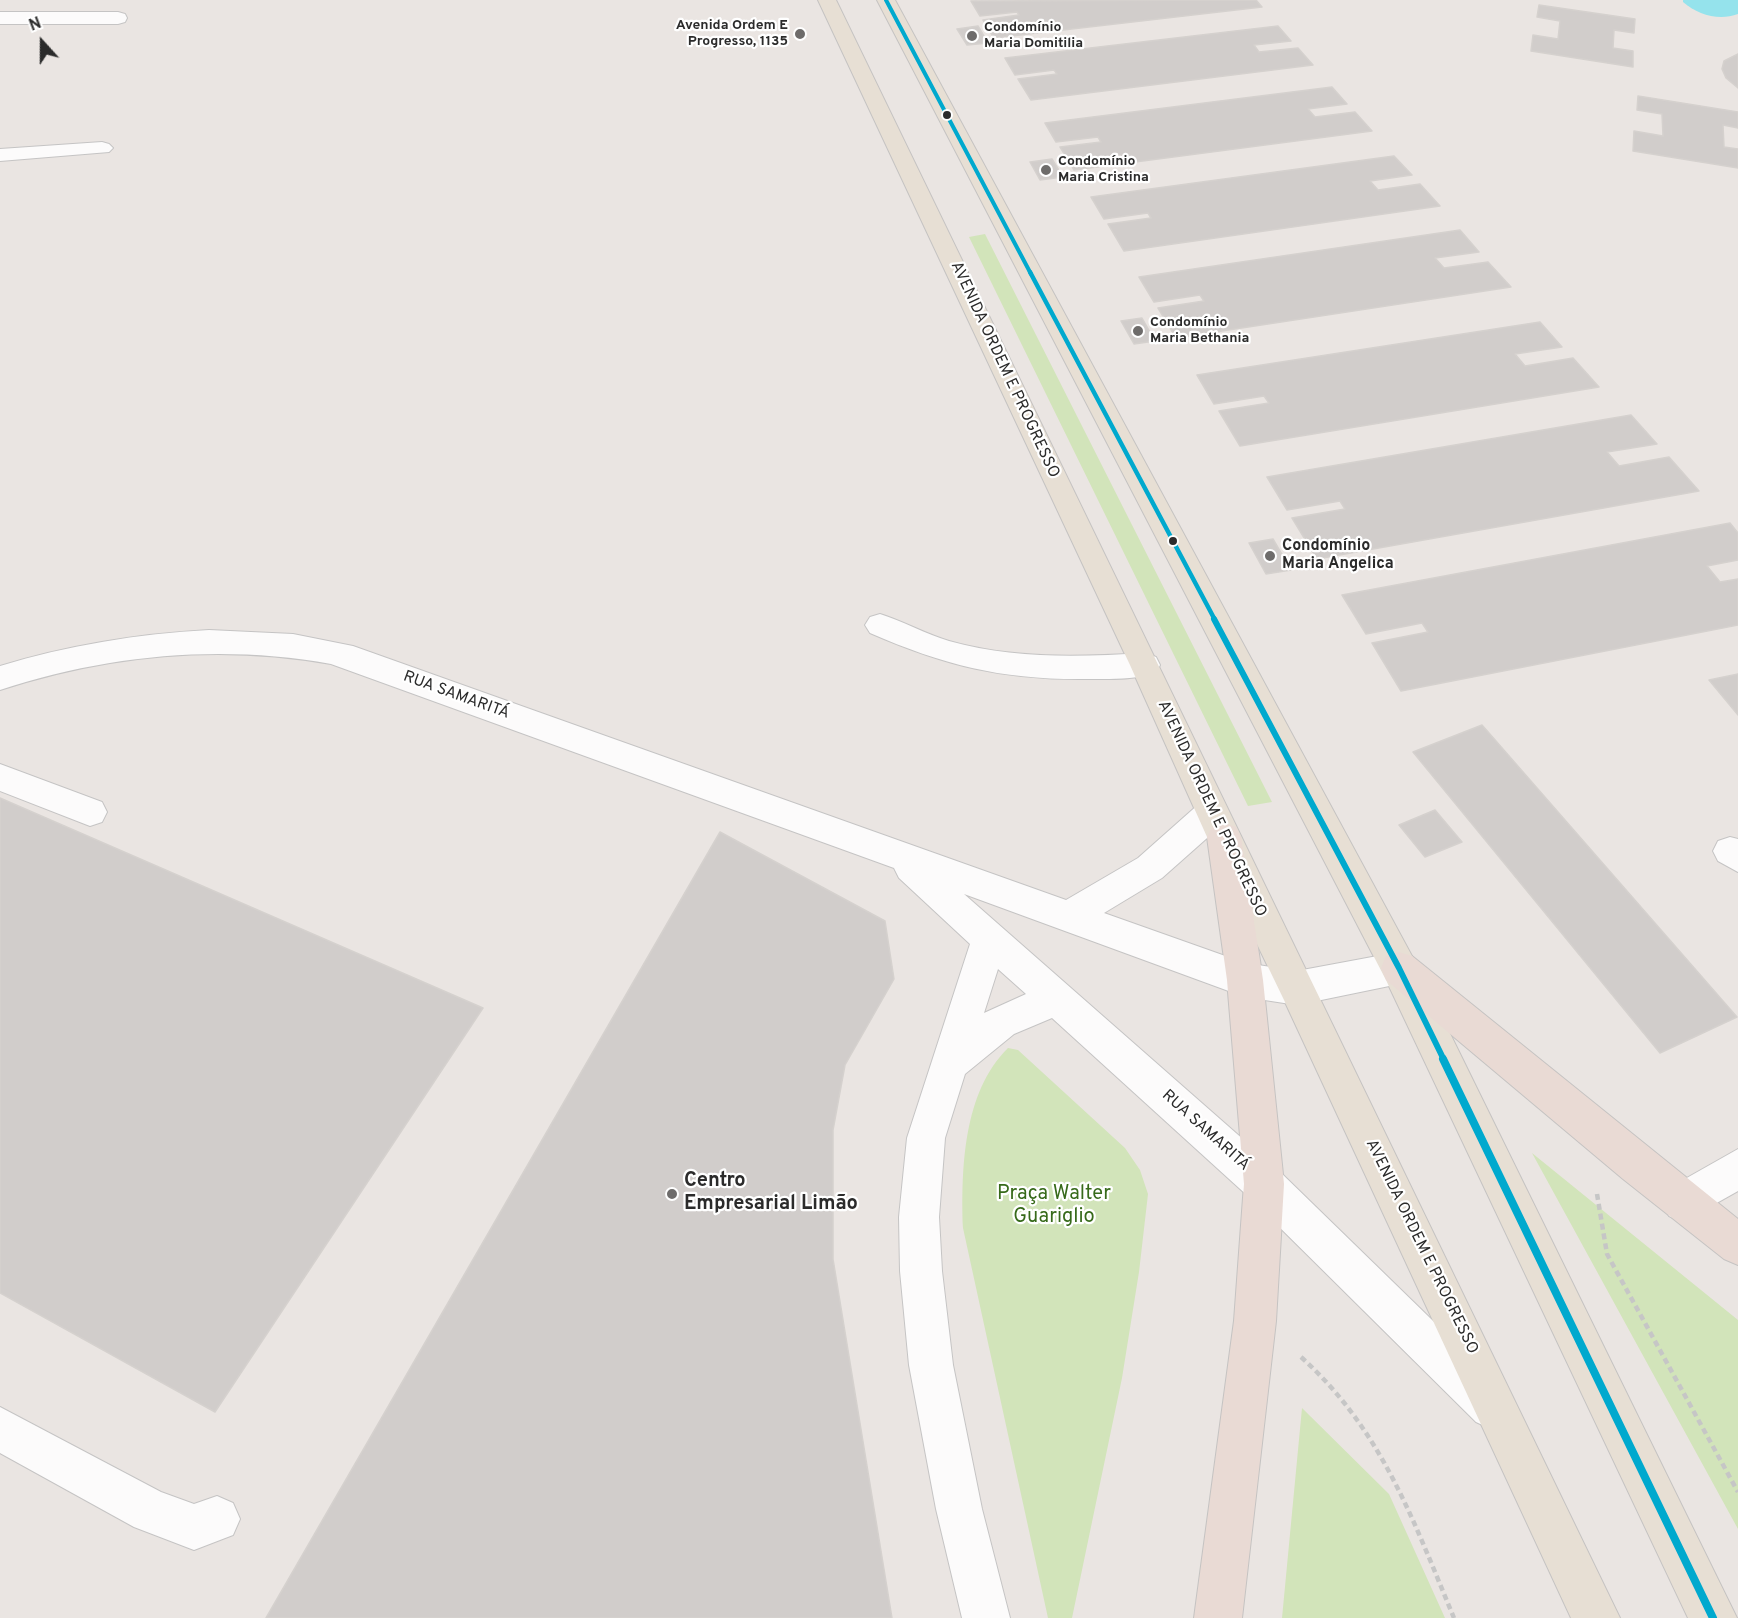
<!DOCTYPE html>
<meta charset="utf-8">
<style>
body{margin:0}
#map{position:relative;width:1738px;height:1618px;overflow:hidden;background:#eae5e2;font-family:Overpass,sans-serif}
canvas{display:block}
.north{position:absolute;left:12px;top:12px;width:60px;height:60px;-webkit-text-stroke:4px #fff;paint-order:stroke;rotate:339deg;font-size:16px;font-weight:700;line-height:24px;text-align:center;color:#2b2b2b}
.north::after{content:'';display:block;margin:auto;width:21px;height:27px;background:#2b2b2b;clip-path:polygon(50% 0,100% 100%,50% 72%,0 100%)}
</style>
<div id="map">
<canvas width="1738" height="1618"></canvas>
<div class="north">N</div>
</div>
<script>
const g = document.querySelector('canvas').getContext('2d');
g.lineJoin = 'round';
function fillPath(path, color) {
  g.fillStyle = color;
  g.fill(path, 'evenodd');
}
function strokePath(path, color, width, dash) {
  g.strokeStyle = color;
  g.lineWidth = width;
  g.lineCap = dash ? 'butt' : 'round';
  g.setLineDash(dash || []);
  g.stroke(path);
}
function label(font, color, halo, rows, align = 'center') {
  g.font = font + ' Overpass,sans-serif';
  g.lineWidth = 4.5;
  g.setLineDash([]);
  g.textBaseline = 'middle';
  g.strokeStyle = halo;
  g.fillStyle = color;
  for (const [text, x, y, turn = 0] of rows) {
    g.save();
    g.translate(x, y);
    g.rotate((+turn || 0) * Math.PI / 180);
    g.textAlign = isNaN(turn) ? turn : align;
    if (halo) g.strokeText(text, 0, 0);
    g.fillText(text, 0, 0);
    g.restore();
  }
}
fillPath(new Path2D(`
 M985,234L1272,802L1248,806L969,237Z
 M1008,1048L1018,1050L1125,1148L1140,1170L1148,1194L1139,1272L1122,1378L1072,1618H1048L963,1228C961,1170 963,1092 1008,1048Z
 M1532,1153L1738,1320V1529Z
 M1302,1408L1389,1494L1445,1618H1282Z`), '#d2e4ba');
fillPath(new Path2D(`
 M1683,0H1738V14C1719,21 1698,15 1683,2Z`), '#95e3ec');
const building = new Path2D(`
 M1256,0L1262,7L994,38L983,20L1019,15L1017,12L980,16L971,1Z
 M1539,5L1635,19L1634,33L1614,30L1613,48L1633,51V67L1531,51L1533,35L1558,39L1560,21L1537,17Z
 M978,26L988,43L967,45L957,29Z
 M1278,26L1291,41L1254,45L1259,52L1298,48L1313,65L1031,100L1018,79L1057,74L1054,70L1015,75L1005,58Z
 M1738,54V88L1726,78L1722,69L1724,61Z
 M1332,87L1347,104L1308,109L1315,117L1355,112L1372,131L1074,170L1060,147L1101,142L1098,137L1056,142L1045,123Z
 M1638,96L1738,112V128L1723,125L1724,147L1738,149V168L1633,151L1634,131L1663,136L1662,114L1637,110Z
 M1394,156L1412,175L1370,181L1378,190L1420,184L1440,206L1124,251L1108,224L1151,218L1148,213L1104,219L1091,197Z
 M1052,159L1063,177L1040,180L1030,162Z
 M1460,230L1479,252L1435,258L1444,268L1488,262L1511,287L1176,338L1158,308L1204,301L1200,295L1154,302L1139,277Z
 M1142,318L1155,341L1134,344L1121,321Z
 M1540,322L1562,347L1515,354L1525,366L1573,358L1599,387L1240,446L1219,411L1269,403L1264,396L1214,404L1197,375Z
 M1631,415L1657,444L1607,452L1619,466L1669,457L1699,491L1317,559L1292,518L1345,509L1340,501L1287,510L1267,477Z
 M1730,523L1738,533V560L1707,566L1720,582L1738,579V625L1401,691L1372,643L1428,632L1422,623L1366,634L1342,595Z
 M1273,539L1291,570L1266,574L1249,543Z
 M1738,674V715L1709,680Z
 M1482,725L1737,1017L1660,1053L1413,752Z
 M0,798L483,1008L215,1412L0,1293Z
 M1435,810L1462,842L1425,857L1399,825Z
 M720,832L885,921L894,979L845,1065L833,1130V1259L892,1618H266Z`);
fillPath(building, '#d1cdcb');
strokePath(building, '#d5d1ce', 1.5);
const minor = new Path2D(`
 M0,12H118L125,14L127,18L125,22L118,24H0Z
 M102,142L109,144L113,148L109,152L0,161V149Z
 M880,614C903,621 925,634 949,641C1012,659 1079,657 1145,653L1156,657L1160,665L1156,673C1134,680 1110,679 1087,679C1003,680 946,666 870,633L865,625L870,617Z
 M209,630L293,634L353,646L1066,900L1138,858L1200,803L1212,799L1224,803L1229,813L1224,823L1162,878L1104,913L1245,963L1297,971L1399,952L1412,956L1417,968L1412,980L1399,984L1297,1005L1245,997L964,894L1278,1170L1506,1392L1513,1407L1506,1422L1491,1429L1476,1422L1250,1198L1052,1018L1014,1034L965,1074L945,1138L939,1217L942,1271L953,1365L982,1509L1010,1618H962L936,1509L909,1365L900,1271L899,1217L907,1138L970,944L899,878L894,868L331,664C220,644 107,655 0,690V666C69,645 137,634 209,630ZM998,969L1026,994L984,1013Z
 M0,764L102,802L107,812L102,822L90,826L0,791Z
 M1730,837L1738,839V872L1718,861L1713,851L1718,841Z
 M1738,1149V1191L1683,1222L1669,1216L1663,1202L1669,1188Z
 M0,1407L161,1492L194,1504L217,1496L233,1503L240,1519L233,1535L194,1550L134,1527L0,1453Z`);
const major = new Path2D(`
 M818,0H836L1620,1618H1571L1284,1000L1229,886L1130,665Z
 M877,0H895L1412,956L1737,1618H1688L1386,980Z`);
const highway = new Path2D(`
 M1224,823L1236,827L1241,837L1263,980L1284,1184L1276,1321L1242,1618H1194L1234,1321L1244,1184L1227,980L1207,837L1212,827Z
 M1399,952L1412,956L1738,1219V1265L1724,1259L1623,1179L1386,980L1381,968L1386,956Z`);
strokePath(minor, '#c5c4c4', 2);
strokePath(major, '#c5c3c2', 2);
strokePath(highway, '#c5c3c2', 2);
strokePath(new Path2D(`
 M1597,1194L1607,1254L1738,1492
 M1301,1357C1382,1430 1413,1520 1454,1618`), '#c6c6c6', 4.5, [6, 4]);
fillPath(minor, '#fcfbfb');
fillPath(major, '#e7dfd4');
fillPath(highway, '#e9dad4');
strokePath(new Path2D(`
 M886,0L1031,274`), '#00a9ce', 4);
strokePath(new Path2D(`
 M1030,272L1215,620`), '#00a9ce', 4.5);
strokePath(new Path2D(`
 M1214,619L1399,968L1444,1060`), '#00a9ce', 6);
strokePath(new Path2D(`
 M1443,1059L1713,1618`), '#00a9ce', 8);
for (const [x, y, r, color] of [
 [800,34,6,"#6e6c6b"],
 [972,36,6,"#6e6c6b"],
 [947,115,5,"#2b2b2b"],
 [1046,170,6,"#6e6c6b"],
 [1138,331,6,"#6e6c6b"],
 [1173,541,5,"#2b2b2b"],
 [1270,556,6,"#6e6c6b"],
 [672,1194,6,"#6e6c6b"]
]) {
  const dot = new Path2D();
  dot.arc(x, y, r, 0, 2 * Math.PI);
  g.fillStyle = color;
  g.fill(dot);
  strokePath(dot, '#fff', 2);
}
label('bold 14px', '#2b2b2b', '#fff', [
 ["Avenida Ordem E",788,26,"right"],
 ["Progresso, 1135",788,42,"right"],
 ["Condomínio",984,28],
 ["Maria Domitilia",984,44],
 ["Condomínio",1058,162],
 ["Maria Cristina",1058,178],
 ["Condomínio",1150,323],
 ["Maria Bethania",1150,339]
], 'left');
label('16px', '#2b2b2b', '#fff', [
 ["AVENIDA ORDEM E PROGRESSO",1004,370,65],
 ["RUA SAMARITÁ",456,696,20],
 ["AVENIDA ORDEM E PROGRESSO",1211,809,65],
 ["RUA SAMARITÁ",1205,1131,42],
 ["AVENIDA ORDEM E PROGRESSO",1421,1247,64]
]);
label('bold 16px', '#2b2b2b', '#fff', [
 ["Condomínio",1282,547],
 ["Maria Angelica",1282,565]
], 'left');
label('bold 20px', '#2b2b2b', '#fff', [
 ["Centro",684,1182],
 ["Empresarial Limão",684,1205]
], 'left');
label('20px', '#376a1a', '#fff', [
 ["Praça Walter",1054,1195],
 ["Guariglio",1054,1218]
]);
</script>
